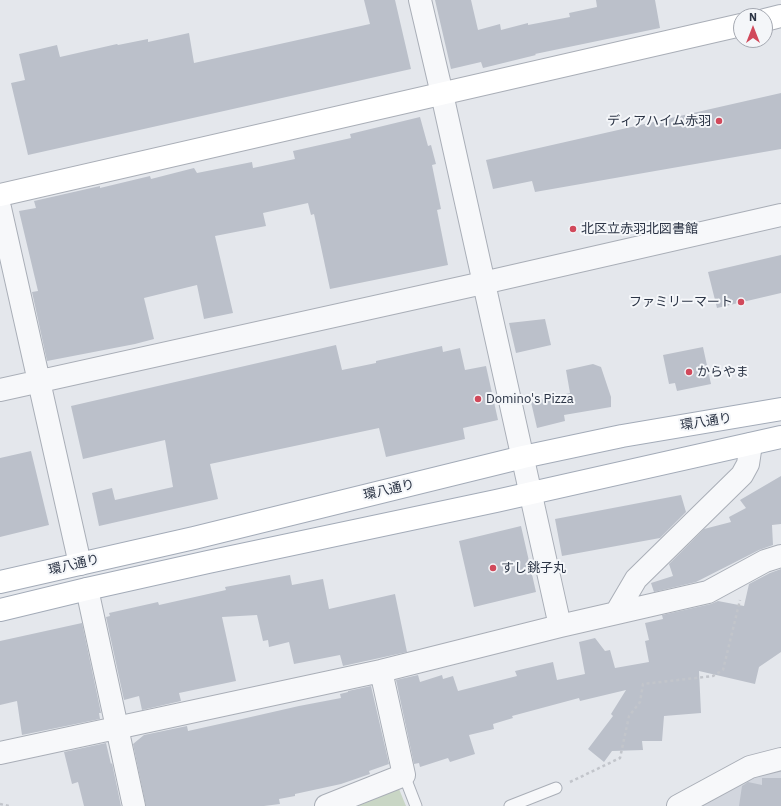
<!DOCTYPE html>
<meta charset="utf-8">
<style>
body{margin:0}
#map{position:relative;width:781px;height:806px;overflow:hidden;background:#e4e7ec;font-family:"IBM Plex Sans",sans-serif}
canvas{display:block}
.north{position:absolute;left:733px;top:8px;width:40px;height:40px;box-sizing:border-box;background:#f4f6f9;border:1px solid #a4a8b1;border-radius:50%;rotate:0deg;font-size:11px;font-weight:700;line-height:16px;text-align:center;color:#2b3445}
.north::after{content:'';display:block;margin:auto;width:14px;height:18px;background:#d1495b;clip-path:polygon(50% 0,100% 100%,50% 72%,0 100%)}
</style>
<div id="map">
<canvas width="781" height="806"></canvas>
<div class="north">N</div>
</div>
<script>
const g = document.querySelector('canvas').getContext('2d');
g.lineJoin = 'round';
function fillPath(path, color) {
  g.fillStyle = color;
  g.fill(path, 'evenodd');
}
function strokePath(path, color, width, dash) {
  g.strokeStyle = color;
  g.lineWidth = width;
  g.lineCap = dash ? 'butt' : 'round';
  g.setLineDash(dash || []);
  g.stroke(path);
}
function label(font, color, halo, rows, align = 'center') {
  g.font = font + ' "IBM Plex Sans","Noto Sans JP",sans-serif';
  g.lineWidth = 4;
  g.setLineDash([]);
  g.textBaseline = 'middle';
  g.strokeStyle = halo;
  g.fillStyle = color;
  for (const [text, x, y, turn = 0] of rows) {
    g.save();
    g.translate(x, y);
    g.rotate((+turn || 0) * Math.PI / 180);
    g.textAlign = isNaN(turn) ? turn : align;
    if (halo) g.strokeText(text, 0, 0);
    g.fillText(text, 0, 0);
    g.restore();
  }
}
fillPath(new Path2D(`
 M781,764V806H693Z`), '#d2d6de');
fillPath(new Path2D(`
 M399,789L406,806H354Z`), '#c9d6c5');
fillPath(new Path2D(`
 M364,0H395L411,69L28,155L11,83L25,80L19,54L57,45L60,57L117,44L118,45L148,39V42L189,33L194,63L370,24Z
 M435,0H471L478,30L500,24L501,30L528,23V25L570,17L569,13L597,7L596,0H655L660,28L535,54L536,55L483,68L481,62L451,69Z
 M781,93V149L535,192L532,181L493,189L486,160Z
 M420,117L428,146L431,145L436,164L432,165L441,209L437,210L448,265L330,289L314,214L311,215L308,203L263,213L266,226L215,236L233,313L204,319L197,285L144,298L154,339L135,344L47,361L32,292L38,291L19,211L36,208L34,201L100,186V188L150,176L151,179L194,168L197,173L252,162L253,168L295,159L293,151L351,138L350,134Z
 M781,255V293L717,308L708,272Z
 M545,319L551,345L516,353L509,323Z
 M336,345L342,370L376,363V361L442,346L443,352L460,348L465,370L486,366L498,420L463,428L465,439L386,457L379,428L210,464L218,499L99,526L92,493L112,488L115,500L173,487L165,440L83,459L71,406Z
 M703,347L711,384L677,391L675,383L669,384L663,355Z
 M593,364L601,367L611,397V407L564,415L565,421L537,428L531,402L570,393L566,370Z
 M31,451L49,525L0,537V458Z
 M781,476V524L772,525L773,545L759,550L696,582L654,592L651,583L673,576L669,564L704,529L731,522L729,517L746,508L740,500Z
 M681,495L686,512L660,538L562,556L555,519Z
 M521,526L536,592L474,607L459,541Z
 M781,569V652L759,667L755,684L699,671L701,713L664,716L662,741H642L643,750L612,751L604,762L588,749L613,716L611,714L626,690L580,701L579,698L512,716L513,718L493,724L494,729L469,735L475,754L450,762L448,758L420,767L419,763L414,764L396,680L418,675L420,682L442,675L443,679L453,676L458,691L517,676L515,671L553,662L557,680L585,674L579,642L595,638L605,651L610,650L615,668L649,662L645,641L649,640L645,623L663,619L662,615L711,604L718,601L744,606L749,584L770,573Z
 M290,575L292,585L323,579L329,609L395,594L407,652L343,666L340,655L294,664L289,642L269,647L268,640L263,641L257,615L222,617L236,681L179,693L181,701L142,710L139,696L124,700L106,617L110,616L109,613L158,602L159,605L226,590L225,587Z
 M82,623L101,713H99L100,719L22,735L17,701L0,705V641Z
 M371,686L389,764L369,771L370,774L341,784L295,794V796L279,799L280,804L264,806H146L133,744L144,735L187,726L188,731L242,719L299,706L341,698L340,694L348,692V691Z
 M106,743L111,764L112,763L121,806H84L78,782L72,784L64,752Z
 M762,778H781V806H739L742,786L748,782L762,785Z`), '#bbc0ca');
const lane = new Path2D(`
 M404,775L416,806
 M510,806L556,788`);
const street = new Path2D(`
 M420,0L442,94L560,626
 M0,208L80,564
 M0,390L483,283L781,215
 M87,589L134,806
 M616,613L636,579L742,475L748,464L751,444
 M0,753L381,671L560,626L708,592L765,561L781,556
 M326,806L404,775L381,671
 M678,806L750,767L781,759`);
const secondary = new Path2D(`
 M765,20L781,16
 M0,195L741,25`);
const primary = new Path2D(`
 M0,582L194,538L523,457L622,436L781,409
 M0,610L87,589L208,562L496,501L781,437`);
strokePath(lane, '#a9aeb7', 13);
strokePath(street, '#a9aeb7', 24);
strokePath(secondary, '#a9aeb7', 24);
strokePath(primary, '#a3abb8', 24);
strokePath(new Path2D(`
 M570,782L620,758L629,716L640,702L643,684L713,676L723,670L740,600
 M0,804L9,806`), '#c2c5cb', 2.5, [3, 3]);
strokePath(lane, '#f7f8fa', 11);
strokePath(street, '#f7f8fa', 22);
strokePath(secondary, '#fff', 22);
strokePath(primary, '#fff', 22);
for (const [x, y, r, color] of [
 [719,121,4,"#d1495b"],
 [573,229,4,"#d1495b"],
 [741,302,4,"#d1495b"],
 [689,372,4,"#d1495b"],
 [478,399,4,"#d1495b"],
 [493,568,4,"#d1495b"]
]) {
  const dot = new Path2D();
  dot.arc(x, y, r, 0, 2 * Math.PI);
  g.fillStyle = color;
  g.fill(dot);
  strokePath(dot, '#f4f6f9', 1.5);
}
label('13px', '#2b3445', '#f4f6f9', [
 ["ディアハイム赤羽",711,121,"right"],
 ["北区立赤羽北図書館",581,229],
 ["ファミリーマート",733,302,"right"],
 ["からやま",697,372],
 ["Domino's Pizza",486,399],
 ["すし銚子丸",501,568]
], 'left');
label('13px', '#2b3445', '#f4f6f9', [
 ["環八通り",706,422,-9],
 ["環八通り",389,490,-13],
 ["環八通り",74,565,-13]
]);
</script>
